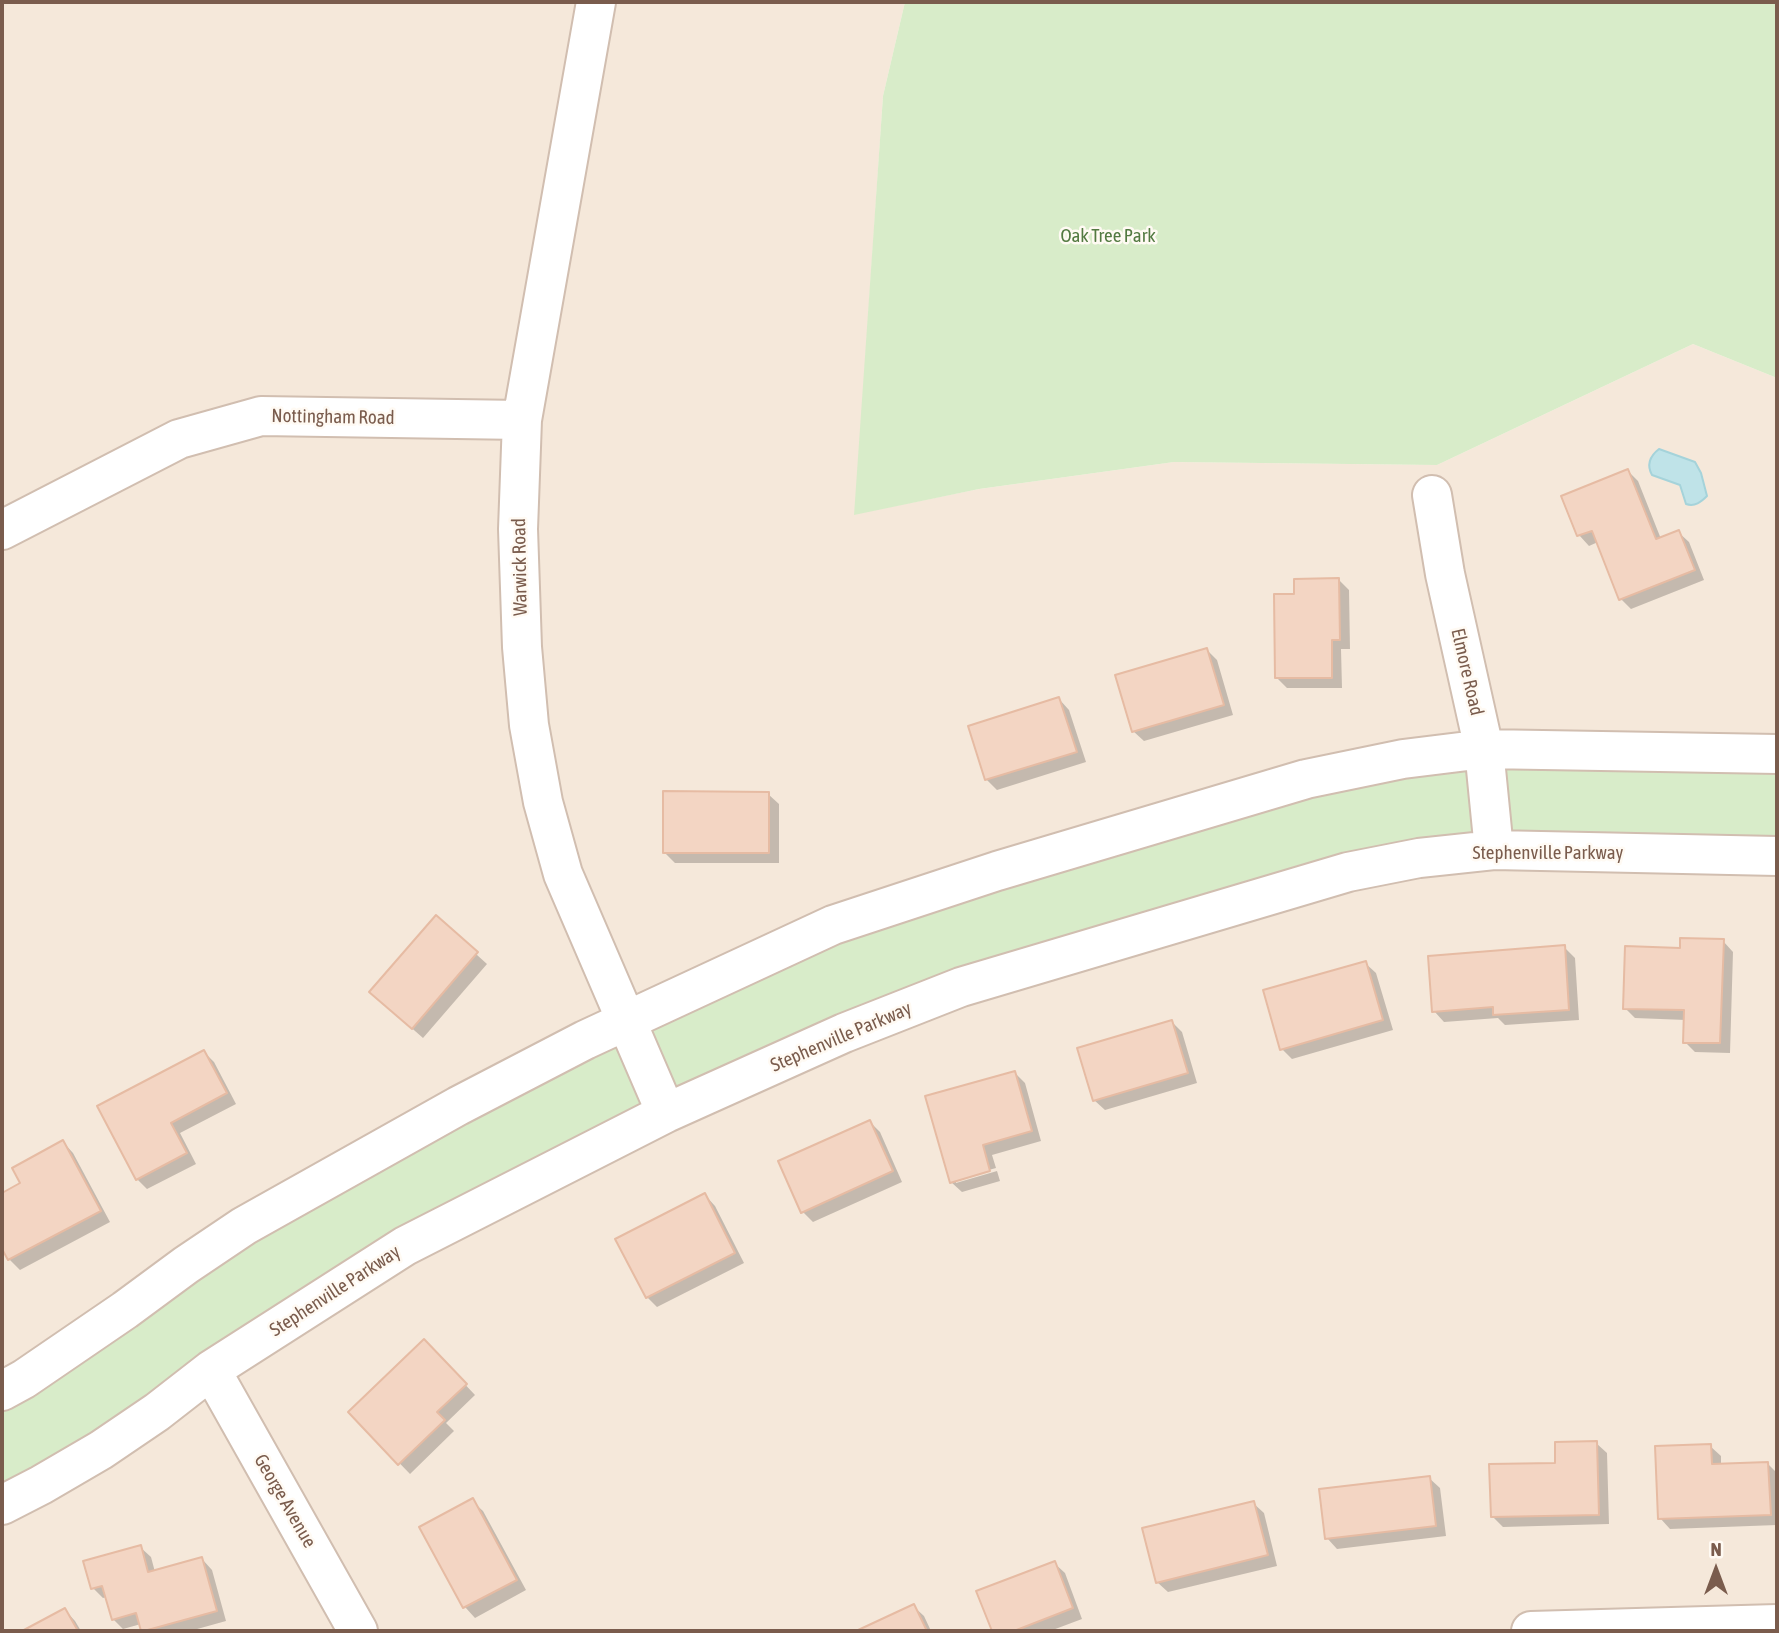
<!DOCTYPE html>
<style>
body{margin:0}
#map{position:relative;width:1779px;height:1633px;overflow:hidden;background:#fdf6ec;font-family:"Asap Condensed",sans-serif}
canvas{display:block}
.frame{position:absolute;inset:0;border:4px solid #7a5c4d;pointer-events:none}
.north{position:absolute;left:1681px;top:1535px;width:70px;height:70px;-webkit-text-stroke:5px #fffaf3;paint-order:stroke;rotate:0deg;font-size:19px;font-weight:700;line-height:28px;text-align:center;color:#7a5c4d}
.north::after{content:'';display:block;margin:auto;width:24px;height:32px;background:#7a5c4d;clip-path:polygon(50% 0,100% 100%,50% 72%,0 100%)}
</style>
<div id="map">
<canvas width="1779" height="1633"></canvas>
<div class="frame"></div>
<div class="north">N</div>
</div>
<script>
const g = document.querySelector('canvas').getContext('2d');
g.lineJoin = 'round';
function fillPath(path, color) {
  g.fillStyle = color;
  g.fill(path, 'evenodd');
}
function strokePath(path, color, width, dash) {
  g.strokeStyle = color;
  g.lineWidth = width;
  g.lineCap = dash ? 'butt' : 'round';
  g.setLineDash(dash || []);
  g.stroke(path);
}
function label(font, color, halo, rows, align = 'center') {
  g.font = font + ' "Asap Condensed",sans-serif';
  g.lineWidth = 5;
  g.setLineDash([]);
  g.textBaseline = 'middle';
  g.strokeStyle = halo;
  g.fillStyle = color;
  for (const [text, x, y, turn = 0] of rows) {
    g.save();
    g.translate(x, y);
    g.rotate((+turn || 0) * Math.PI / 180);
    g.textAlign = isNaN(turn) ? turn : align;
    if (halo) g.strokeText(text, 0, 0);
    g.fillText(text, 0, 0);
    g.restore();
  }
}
fillPath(new Path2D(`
 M2,2H905L883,96L855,514L979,489L1174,462L1437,465L1693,344L1777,378V1631H2Z`), '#f5e8da');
fillPath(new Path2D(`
 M905,2H1777V378L1693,344L1437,465L1174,462L979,489L854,515L883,96Z
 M1777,754V856L1494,850L961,987L666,1113L2,1505V1391L186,1265L833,925L1403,759Z`), '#d8ecc9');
const water = new Path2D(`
 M1659,449L1695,462L1701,473L1707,496C1701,502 1695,507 1686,504L1680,485L1652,475C1646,464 1650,456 1659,449Z`);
fillPath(water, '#bfe3e8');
strokePath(water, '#a5d3da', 2);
fillPath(new Path2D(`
 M1628,471L1638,481L1661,539L1678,532L1689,542L1704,580L1631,609L1621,599L1598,542L1589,546L1579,535L1563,497Z
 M1339,580L1349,590L1350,649H1341L1342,688H1287L1277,678L1296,596Z
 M1207,650L1217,660L1233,715L1144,741L1133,731Z
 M1059,699L1069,710L1086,762L997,790L986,779Z
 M768,794L779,804V863H675L665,853Z
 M436,918L487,964L423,1038L382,1002Z
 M1723,941L1733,952L1730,1053L1695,1052L1685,1042L1686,1020L1635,1018L1625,1008L1681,950Z
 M1564,947L1575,958L1579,1020L1505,1025L1498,1018L1444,1022L1434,1011Z
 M1365,963L1376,973L1393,1030L1292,1059L1282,1049Z
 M1172,1022L1182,1032L1197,1083L1105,1110L1094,1100Z
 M204,1052L214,1062L236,1104L180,1133L196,1164L147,1189L137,1179Z
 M1015,1073L1025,1083L1041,1141L992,1155L996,1168L956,1179V1183L997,1171L1000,1181L962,1192L951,1182Z
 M870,1122L880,1132L902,1182L813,1222L803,1212Z
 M63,1142L73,1153L110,1222L20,1270L9,1259L2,1245V1195L23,1183Z
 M705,1195L715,1206L744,1263L657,1307L647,1297Z
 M424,1341L475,1395L446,1423L454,1431L410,1474L350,1412Z
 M1596,1443L1607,1453L1609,1524L1503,1527L1492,1516L1557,1464Z
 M1710,1446L1721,1456V1465L1768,1464L1777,1473V1525L1670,1529L1660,1518Z
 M1429,1478L1440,1488L1446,1536L1337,1549L1327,1538Z
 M472,1501L483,1511L526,1590L475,1618L465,1607L422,1528Z
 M1253,1503L1264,1513L1277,1566L1168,1592L1157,1582Z
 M140,1547L151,1557L155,1572L202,1559L212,1570L226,1621L190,1631H143L141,1624L123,1629L113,1619L107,1597L103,1598L93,1588Z
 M1054,1563L1065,1573L1082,1619L1050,1631H994L978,1592Z
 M913,1606L924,1616L931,1631H860Z
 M65,1610L75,1621L81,1631H26Z`), '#0003');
const building = new Path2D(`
 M1628,469L1656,539L1679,530L1695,570L1619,600L1592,531L1577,536L1561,496Z
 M1339,578L1340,640H1332V678H1275L1274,594H1294V579Z
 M1207,648L1224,705L1132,732L1115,675Z
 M1059,697L1077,752L985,780L968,726Z
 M663,791L769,792V853H663Z
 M436,915L478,952L412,1029L369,992Z
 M1680,938L1724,939L1720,1043H1683L1684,1010L1623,1009L1625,946L1680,948Z
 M1565,945L1569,1010L1493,1015V1007L1432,1012L1428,956Z
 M1366,961L1383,1020L1280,1050L1263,990Z
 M1172,1020L1188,1073L1093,1101L1077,1048Z
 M204,1050L227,1093L171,1123L187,1153L136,1180L97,1106Z
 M1015,1071L1032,1131L983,1145L990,1171L950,1183L925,1096Z
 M870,1120L893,1171L801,1213L778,1161Z
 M63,1140L101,1211L8,1260L2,1249V1193L20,1183L12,1168Z
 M705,1193L735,1253L646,1298L615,1239Z
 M424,1339L467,1384L437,1412L445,1420L398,1465L348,1412Z
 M1597,1441L1599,1515L1491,1517L1489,1464L1555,1463V1442Z
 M1711,1444L1712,1464L1768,1462L1771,1515L1658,1519L1655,1446Z
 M1430,1476L1436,1526L1325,1539L1319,1489Z
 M473,1498L517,1580L463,1608L419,1527Z
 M1254,1501L1268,1555L1156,1583L1142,1528Z
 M141,1545L148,1572L202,1557L217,1611L144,1631H141L136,1613L112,1620L102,1586L91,1589L83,1561Z
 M1055,1561L1073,1608L1014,1631H992L976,1591Z
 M914,1604L927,1631H856Z
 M65,1608L78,1631H22Z`);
fillPath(building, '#f3d5c3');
strokePath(building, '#e6bba3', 2);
const street = new Path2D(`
 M596,2L522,420L518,529L522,647L529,725L543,802L563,874L666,1113
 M1432,495L1445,574L1484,749L1494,850
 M2,530L179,439L261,416L522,420
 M211,1370L358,1631
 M2,1391L24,1379L125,1310L186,1265L244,1226L458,1106L585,1040L833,925L997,871L1306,779L1403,759L1484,749L1777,754
 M2,1505L41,1485L101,1450L157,1412L211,1370L405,1246L666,1113L844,1033L961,987L1348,872L1419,858L1494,850L1777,856
 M1531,1631L1777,1624`);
strokePath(street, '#d1beb0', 42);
strokePath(street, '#fff', 38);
label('19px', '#537a41', '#fffaf3', [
 ["Oak Tree Park",1108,236]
]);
label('19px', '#7a5c4d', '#fffaf3', [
 ["Nottingham Road",333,417,1],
 ["Warwick Road",520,567,-91],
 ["Elmore Road",1467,672,77],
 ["Stephenville Parkway",1548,853],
 ["Stephenville Parkway",841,1037,-23],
 ["Stephenville Parkway",335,1291,-33],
 ["George Avenue",285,1501,60]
]);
</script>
